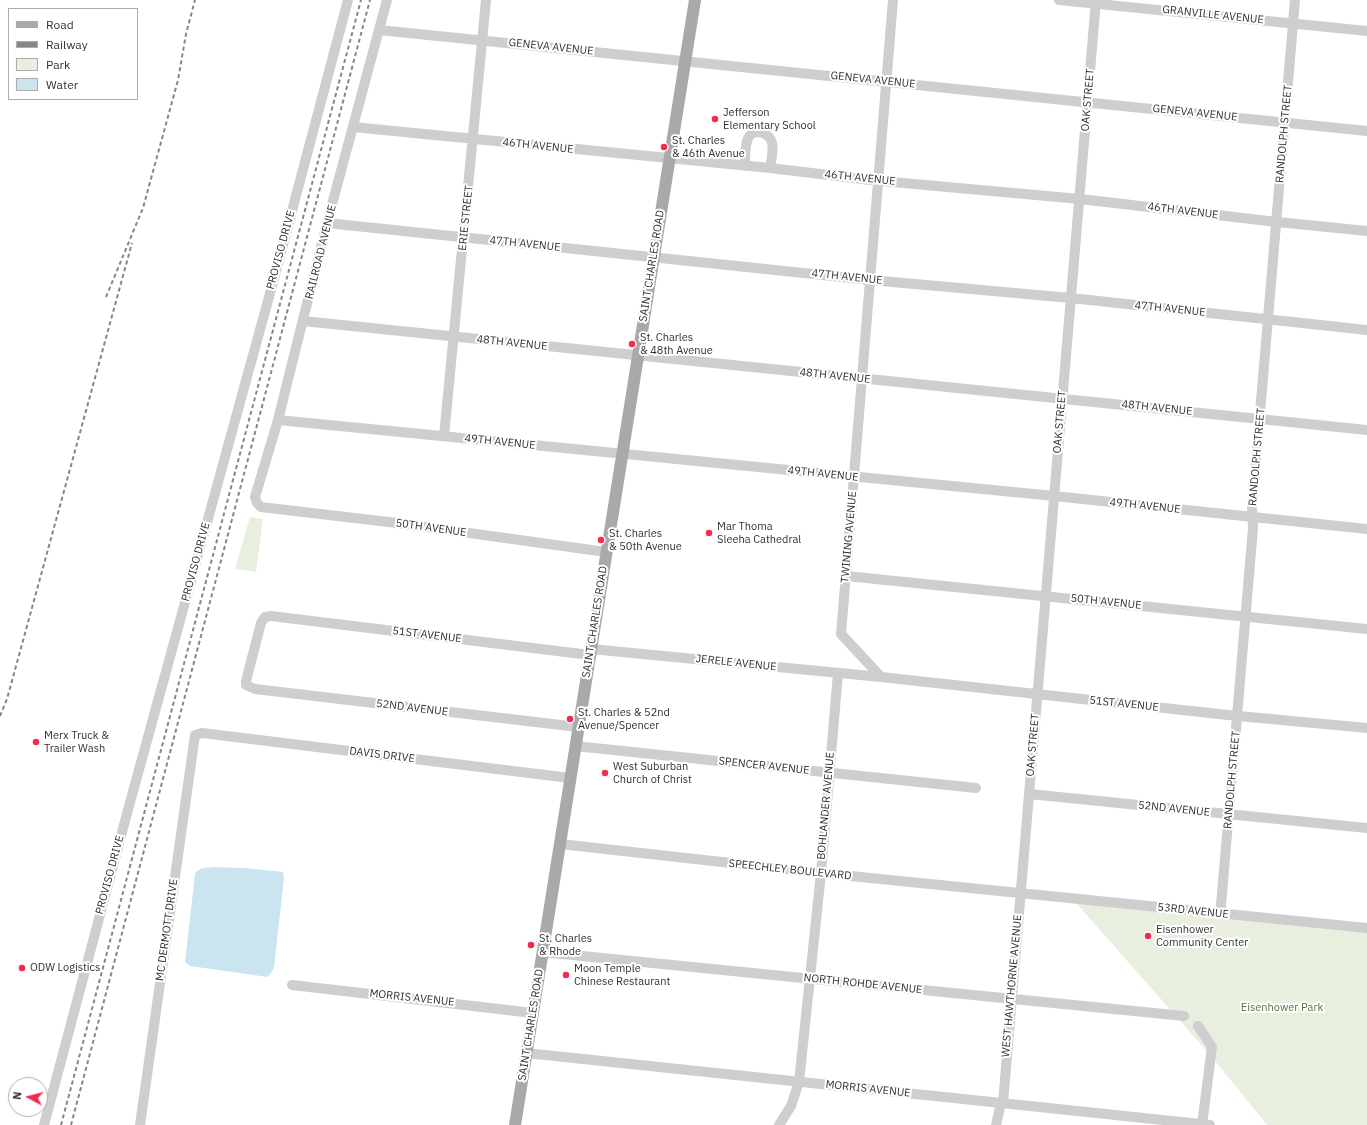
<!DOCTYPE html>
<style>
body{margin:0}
#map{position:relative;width:1367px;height:1125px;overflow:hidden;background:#fff;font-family:"IBM Plex Sans",sans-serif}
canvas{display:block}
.legend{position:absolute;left:8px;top:8px;width:130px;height:92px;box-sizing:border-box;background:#fff;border:1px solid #adadad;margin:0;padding:5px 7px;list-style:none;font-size:12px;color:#313131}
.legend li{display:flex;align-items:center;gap:8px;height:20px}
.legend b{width:20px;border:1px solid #adadad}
.north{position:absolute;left:8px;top:1077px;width:40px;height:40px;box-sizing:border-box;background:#fff;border:1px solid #adadad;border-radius:50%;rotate:277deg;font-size:11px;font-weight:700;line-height:16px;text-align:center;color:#313131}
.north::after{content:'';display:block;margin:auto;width:14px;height:18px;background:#f12b51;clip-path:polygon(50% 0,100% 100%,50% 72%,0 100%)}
</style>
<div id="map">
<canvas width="1367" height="1125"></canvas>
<ul class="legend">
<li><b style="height:5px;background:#a9a9a9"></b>Road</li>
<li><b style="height:5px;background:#868686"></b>Railway</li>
<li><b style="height:11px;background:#e9efdf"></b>Park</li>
<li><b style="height:11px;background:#cae5ef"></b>Water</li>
</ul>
<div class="north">N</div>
</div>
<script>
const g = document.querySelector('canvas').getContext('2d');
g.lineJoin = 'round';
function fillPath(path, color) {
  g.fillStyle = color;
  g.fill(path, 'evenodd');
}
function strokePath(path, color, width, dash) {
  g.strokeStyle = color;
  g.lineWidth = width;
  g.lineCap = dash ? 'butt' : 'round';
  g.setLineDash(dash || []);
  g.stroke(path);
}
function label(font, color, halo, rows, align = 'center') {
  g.font = font + ' "IBM Plex Sans",sans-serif';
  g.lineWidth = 4;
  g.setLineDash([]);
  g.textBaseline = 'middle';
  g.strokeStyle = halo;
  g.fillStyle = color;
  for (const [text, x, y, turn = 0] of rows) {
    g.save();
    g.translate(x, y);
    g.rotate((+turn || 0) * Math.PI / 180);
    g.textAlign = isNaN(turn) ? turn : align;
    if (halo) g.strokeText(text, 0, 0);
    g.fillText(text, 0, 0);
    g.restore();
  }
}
fillPath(new Path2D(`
 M250,517L263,519L256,572L235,569Z
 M1076,903L1367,931V1125H1267L1212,1057Z`), '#e9efdf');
fillPath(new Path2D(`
 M214,867L244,868L283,872L284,878L274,968L268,977L190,966L185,962L195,874C199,867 206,868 214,867Z`), '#cae5ef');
strokePath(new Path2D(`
 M387,0L327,223L278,420L255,497L257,503L261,507L397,523L606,552
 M1059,0L1367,31
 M379,30L1367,131
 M353,127L770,168L870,180L1080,199L1277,222L1367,231
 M745,166C745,158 745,149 747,141C751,127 769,131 772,143C774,151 771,161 770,168
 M327,223L870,280L1071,298L1367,330
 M303,321L1367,430
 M278,420L1054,496L1367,529
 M444,436L486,0
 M846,576L1367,629
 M591,649L881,677L1228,715L1367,728
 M881,677L841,634L893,0
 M578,727L255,689L246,685V681L261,623L265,617L271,616L590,655
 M575,746L976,788
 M1029,794L1367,828
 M560,844L821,873L1367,928
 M1221,914V905L1253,528L1252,507L1295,0
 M542,952L1184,1016
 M292,985L533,1013
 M1198,1026L1212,1047L1202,1125
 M526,1053L1210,1125
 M44,1125L126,817L272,286L348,0
 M140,1125L195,735L202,733L570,778
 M779,1125L791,1106L799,1082L821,873L838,673
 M996,1125L1001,1103H1003L1096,0`), '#cecece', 10);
strokePath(new Path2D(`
 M515,1125L695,0`), '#a9a9a9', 12);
strokePath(new Path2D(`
 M106,297L143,208L178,80L186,34L195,0
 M0,716L7,699L132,243
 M61,1125L361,0
 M71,1125L370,0`), '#868686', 2, [4, 3]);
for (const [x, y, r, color] of [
 [715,119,4,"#f12b51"],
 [664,147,4,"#f12b51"],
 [632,344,4,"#f12b51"],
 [709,533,4,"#f12b51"],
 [601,540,4,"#f12b51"],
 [570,719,4,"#f12b51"],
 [36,742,4,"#f12b51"],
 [605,773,4,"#f12b51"],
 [1148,936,4,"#f12b51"],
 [531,945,4,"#f12b51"],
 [22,968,4,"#f12b51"],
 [566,975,4,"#f12b51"]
]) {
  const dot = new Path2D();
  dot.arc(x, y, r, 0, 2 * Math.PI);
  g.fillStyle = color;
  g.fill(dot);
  strokePath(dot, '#fff', 1.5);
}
label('11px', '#313131', '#fff', [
 ["GRANVILLE AVENUE",1213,15,6],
 ["GENEVA AVENUE",551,47,6],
 ["GENEVA AVENUE",873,80,6],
 ["OAK STREET",1088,100,-85],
 ["GENEVA AVENUE",1195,113,6],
 ["RANDOLPH STREET",1284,134,-85],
 ["46TH AVENUE",538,146,6],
 ["46TH AVENUE",860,178,6],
 ["46TH AVENUE",1183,211,7],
 ["ERIE STREET",466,218,-84],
 ["47TH AVENUE",525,244,6],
 ["PROVISO DRIVE",281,250,-75],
 ["RAILROAD AVENUE",321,252,-76],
 ["SAINT CHARLES ROAD",652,266,-81],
 ["47TH AVENUE",847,277,6],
 ["47TH AVENUE",1170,309,6],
 ["48TH AVENUE",512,343,6],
 ["48TH AVENUE",835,376,6],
 ["48TH AVENUE",1157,408,6],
 ["OAK STREET",1060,422,-85],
 ["49TH AVENUE",500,442,6],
 ["RANDOLPH STREET",1257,457,-85],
 ["49TH AVENUE",823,474,6],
 ["49TH AVENUE",1145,506,6],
 ["50TH AVENUE",431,528,8],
 ["TWINING AVENUE",849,537,-85],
 ["PROVISO DRIVE",196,562,-75],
 ["50TH AVENUE",1106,602,6],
 ["SAINT CHARLES ROAD",595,622,-81],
 ["51ST AVENUE",427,635,7],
 ["JERELE AVENUE",736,663,6],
 ["51ST AVENUE",1124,704,6],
 ["52ND AVENUE",412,708,7],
 ["OAK STREET",1033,745,-85],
 ["DAVIS DRIVE",382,755,7],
 ["SPENCER AVENUE",764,766,6],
 ["RANDOLPH STREET",1232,780,-85],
 ["BOHLANDER AVENUE",826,806,-85],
 ["52ND AVENUE",1174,809,6],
 ["SPEECHLEY BOULEVARD",790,870,6],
 ["PROVISO DRIVE",110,875,-75],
 ["53RD AVENUE",1193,911,6],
 ["MC DERMOTT DRIVE",167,930,-82],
 ["NORTH ROHDE AVENUE",863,984,6],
 ["WEST HAWTHORNE AVENUE",1012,986,-85],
 ["MORRIS AVENUE",412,998,6],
 ["SAINT CHARLES ROAD",531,1025,-81],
 ["MORRIS AVENUE",868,1089,6]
]);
label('11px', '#313131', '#fff', [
 ["Jefferson",723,113],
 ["Elementary School",723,126],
 ["St. Charles",672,141],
 ["& 46th Avenue",672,154],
 ["St. Charles",640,338],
 ["& 48th Avenue",640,351],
 ["Mar Thoma",717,527],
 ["Sleeha Cathedral",717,540],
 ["St. Charles",609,534],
 ["& 50th Avenue",609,547],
 ["St. Charles & 52nd",578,713],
 ["Avenue/Spencer",578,726],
 ["Merx Truck &",44,736],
 ["Trailer Wash",44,749],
 ["West Suburban",613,767],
 ["Church of Christ",613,780],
 ["Eisenhower",1156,930],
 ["Community Center",1156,943],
 ["St. Charles",539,939],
 ["& Rhode",539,952],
 ["ODW Logistics",30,968],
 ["Moon Temple",574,969],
 ["Chinese Restaurant",574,982]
], 'left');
label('11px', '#5a713b', '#fff', [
 ["Eisenhower Park",1282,1008]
]);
</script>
